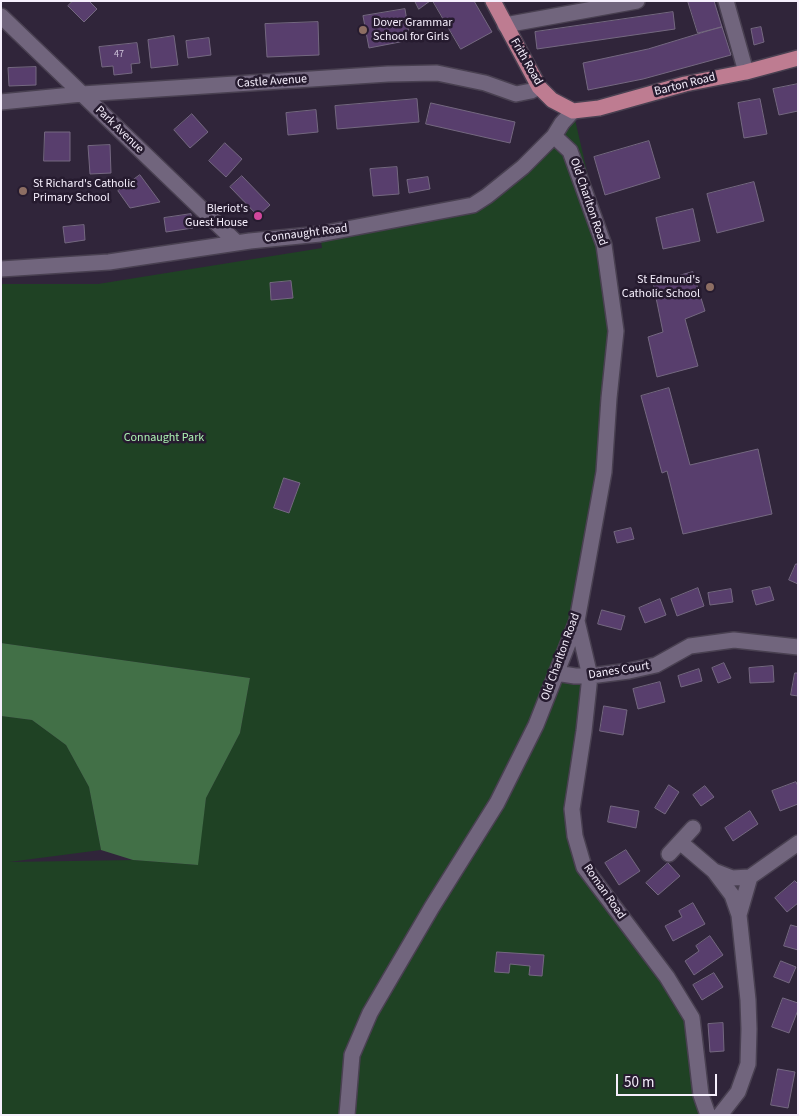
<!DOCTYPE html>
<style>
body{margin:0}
#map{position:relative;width:799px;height:1116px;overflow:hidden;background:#30253a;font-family:"Source Sans 3",sans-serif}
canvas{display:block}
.frame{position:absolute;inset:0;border:2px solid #f6effd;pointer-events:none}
.scale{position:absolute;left:616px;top:1074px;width:101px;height:22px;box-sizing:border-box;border:2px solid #f6effd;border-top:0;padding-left:6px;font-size:15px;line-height:18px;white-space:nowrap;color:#f6effd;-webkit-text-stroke:4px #261b2f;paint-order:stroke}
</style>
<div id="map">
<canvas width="799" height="1116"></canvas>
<div class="frame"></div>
<div class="scale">50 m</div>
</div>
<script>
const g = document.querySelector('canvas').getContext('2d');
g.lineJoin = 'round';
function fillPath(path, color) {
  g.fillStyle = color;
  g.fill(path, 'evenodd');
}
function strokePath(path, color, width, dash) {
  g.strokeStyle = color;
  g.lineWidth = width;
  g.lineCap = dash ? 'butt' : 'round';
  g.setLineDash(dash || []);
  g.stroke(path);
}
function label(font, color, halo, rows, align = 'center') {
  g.font = font + ' "Source Sans 3",sans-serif';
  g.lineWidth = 5;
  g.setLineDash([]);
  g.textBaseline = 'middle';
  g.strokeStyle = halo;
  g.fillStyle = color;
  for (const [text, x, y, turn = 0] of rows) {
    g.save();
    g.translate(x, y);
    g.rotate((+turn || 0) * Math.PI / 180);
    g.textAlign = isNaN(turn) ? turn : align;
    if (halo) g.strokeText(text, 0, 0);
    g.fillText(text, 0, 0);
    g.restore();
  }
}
fillPath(new Path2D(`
 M573,111L604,245L616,331L577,621L556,673L590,676L572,809L584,867L692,1018L708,1115H1V716L32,720L66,745L89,787L101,850L9,862L133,860L197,865L206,798L240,733L250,678L1,643V284H98L322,248L320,234L473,205Z`), '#1f4224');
fillPath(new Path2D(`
 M1,643L250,678L240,733L206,798L198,865L133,860L101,850L89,787L66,745L32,720L1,716Z`), '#427047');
const building = new Path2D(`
 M73,1H89L97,9L84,22L68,6Z
 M415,1H430L419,9Z
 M433,1H474L492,32L461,49Z
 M688,1H714L722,27L698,33Z
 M405,9L410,40L369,48L363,16Z
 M673,12L675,29L537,49L535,32Z
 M318,22L319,55L267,57L265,24Z
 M722,27L731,55L643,79L588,90L583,63L648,49Z
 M761,27L764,42L754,45L751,29Z
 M174,36L178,65L151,68L148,40Z
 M209,38L211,55L188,58L186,41Z
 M137,43L140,63L131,64L132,73L114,75L113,66L102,67L99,47Z
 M36,67V85L9,86L8,68Z
 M798,84V111L779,115L773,89Z
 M417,99L419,122L337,129L335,106Z
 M760,99L767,134L744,138L738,103Z
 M431,103L515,122L510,143L426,124Z
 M316,110L318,132L288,135L286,113Z
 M192,114L208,132L190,148L174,130Z
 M45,132H70V161H44Z
 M649,141L660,178L605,195L594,157Z
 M225,143L242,159L226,177L209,161Z
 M110,145L111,173L90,174L88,146Z
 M397,167L399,194L373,196L370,169Z
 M140,175L160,202L130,208L118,191Z
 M242,176L270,205L258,216L230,187Z
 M428,177L430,189L409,193L407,180Z
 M754,182L764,221L717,233L707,194Z
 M693,209L700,241L663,249L656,218Z
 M191,214L193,228L166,232L164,218Z
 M84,225L85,240L65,243L63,227Z
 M693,272L705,311L685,319L698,366L657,377L648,337L663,332L653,283Z
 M291,281L293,298L271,300L270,283Z
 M669,388L690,465L758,449L772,514L683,534L667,471L662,473L641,396Z
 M284,478L300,483L289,513L274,508Z
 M631,528L634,539L617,543L614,532Z
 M796,564H798V584L789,580Z
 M770,587L774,600L756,605L752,591Z
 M698,588L704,606L677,616L671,599Z
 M731,589L733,602L710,605L708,593Z
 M660,599L666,615L645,623L639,608Z
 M602,610L625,616L621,630L598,624Z
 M724,663L731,678L718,683L712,668Z
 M773,666L774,682L750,683L749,668Z
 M699,669L702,681L681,687L678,676Z
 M795,673H798V696L791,695Z
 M660,682L665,702L638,709L633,689Z
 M604,706L627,710L623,735L600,731Z
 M796,782L798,786V804L780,811L772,791Z
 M669,785L679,792L665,814L655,808Z
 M705,786L714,797L701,806L693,795Z
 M611,806L639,811L636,828L608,822Z
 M750,811L758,824L733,841L725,828Z
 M626,850L640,871L619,885L605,863Z
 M668,863L680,876L658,895L646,883Z
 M795,881L798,884V903L787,912L775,898Z
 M693,903L705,924L673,941L665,926L682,917L679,911Z
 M791,925L798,927V950L784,946Z
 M710,936L723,955L694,975L685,961L699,951L696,946Z
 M497,952L544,955L542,976L529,975L530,966L510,964L509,973L495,972Z
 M781,961L796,967L789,983L774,977Z
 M714,973L723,987L702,1000L693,985Z
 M783,998L798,1003V1010L789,1033L772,1027Z
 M723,1023L724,1051L710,1052L708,1024Z
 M778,1069L795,1072L788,1108L771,1105Z`);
fillPath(building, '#583e6d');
strokePath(building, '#746880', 1);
const minor = new Path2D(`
 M726,1L746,72
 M1,16L237,243
 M505,25L637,1
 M1,102L82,94L388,74L437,73L485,83L516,94L531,91L539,87
 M1,269L109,262L250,241L320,234L473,205L487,196L523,167L554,136L562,123L573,111
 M577,621L590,676L584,731L572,809L575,836L584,867L667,977L692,1018L701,1095L708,1115
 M556,673L575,676H590L629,671L656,665L690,646L734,640L798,647
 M680,842L714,871L732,895L739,915L748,1000L749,1029L748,1064L738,1092L720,1115
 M669,854L693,828
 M714,871L732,878L750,877
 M739,915L750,877L798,843
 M347,1115L352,1055L370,1013L432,907L497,803L536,725L577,621L604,472L609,398L616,331L604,245L570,151L554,136`);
const major = new Path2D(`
 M493,1L539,87L552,100L573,111L599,108L685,84L746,72L798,58`);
strokePath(minor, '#494051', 18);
strokePath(major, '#494051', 18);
strokePath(minor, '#71657d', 15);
strokePath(major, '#be7c91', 15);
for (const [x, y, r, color] of [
 [363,30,5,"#8d6e63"],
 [23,191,5,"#8d6e63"],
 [258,216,5,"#d1479c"],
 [710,287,5,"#8d6e63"]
]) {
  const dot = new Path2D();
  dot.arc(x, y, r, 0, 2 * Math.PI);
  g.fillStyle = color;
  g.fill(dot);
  strokePath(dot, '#261b2f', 2);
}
label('10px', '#cec3d9', null, [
 ["47",119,55]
]);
label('12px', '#f6effd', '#261b2f', [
 ["Dover Grammar",373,23],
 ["School for Girls",373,37],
 ["St Richard's Catholic",33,184],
 ["Primary School",33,198],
 ["Bleriot's",248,209,"right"],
 ["Guest House",248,223,"right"],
 ["St Edmund's",700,280,"right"],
 ["Catholic School",700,294,"right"]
], 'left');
label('12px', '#f6effd', '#261b2f', [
 ["Frith Road",526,62,60],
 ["Castle Avenue",272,82,-4],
 ["Barton Road",685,85,-14],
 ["Park Avenue",119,130,44],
 ["Old Charlton Road",588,202,71],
 ["Connaught Road",306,234,-7],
 ["Old Charlton Road",561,657,-70],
 ["Danes Court",619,671,-9],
 ["Roman Road",604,892,55]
]);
label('12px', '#adf3b3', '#261b2f', [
 ["Connaught Park",164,438]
]);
</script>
